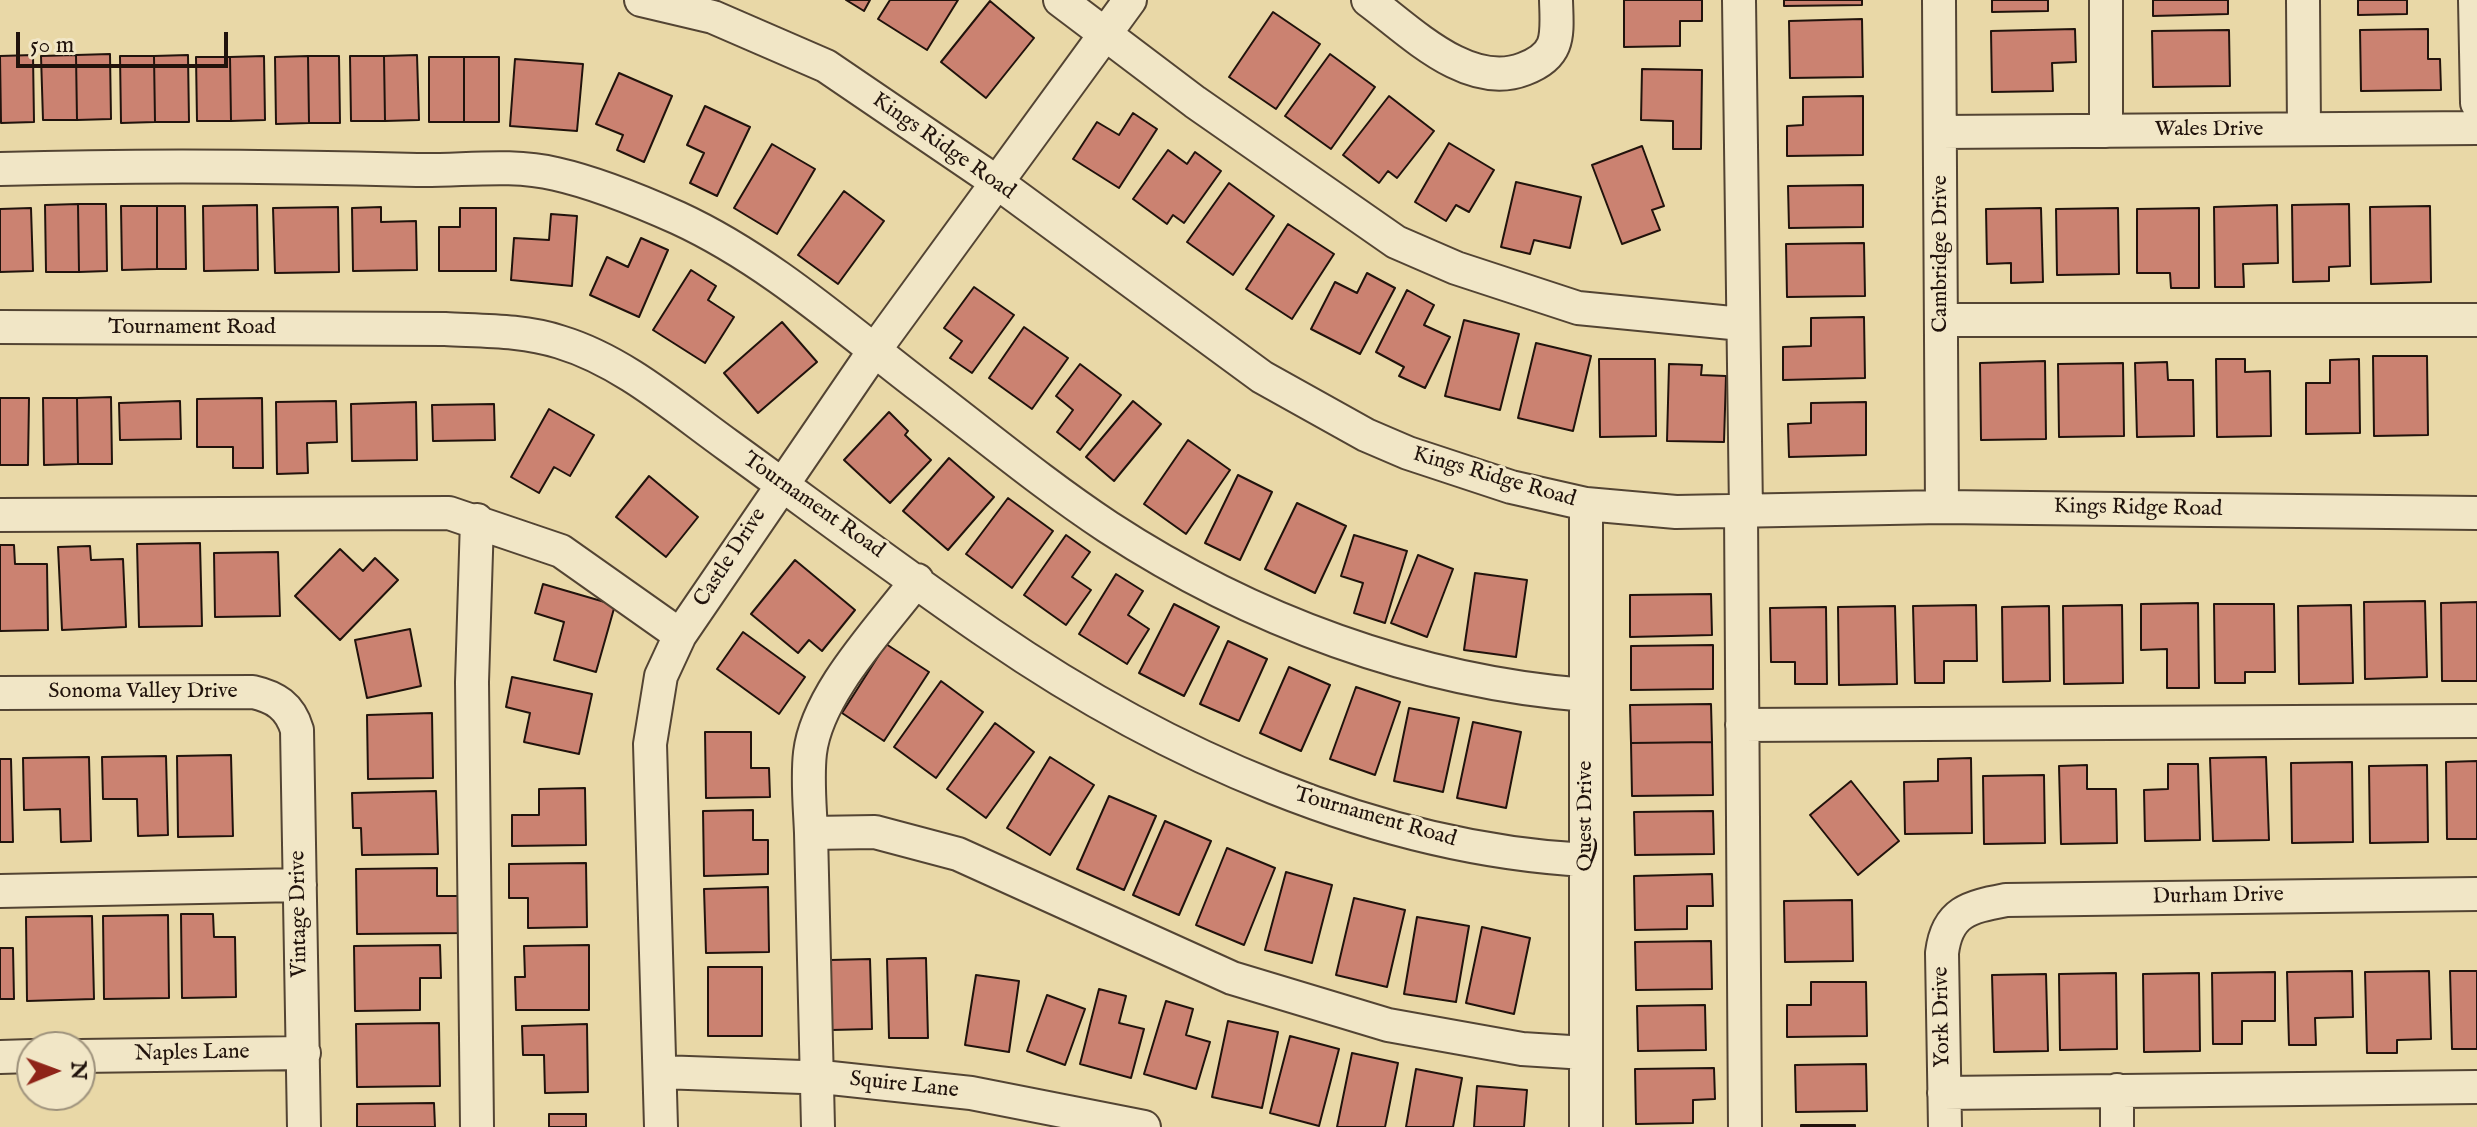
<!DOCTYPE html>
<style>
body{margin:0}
#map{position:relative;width:2477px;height:1127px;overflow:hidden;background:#e9d8a7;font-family:"IM FELL English",serif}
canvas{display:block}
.north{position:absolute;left:16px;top:1031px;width:80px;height:80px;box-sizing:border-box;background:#f1e6c6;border:2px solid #9e927c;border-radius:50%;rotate:89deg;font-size:22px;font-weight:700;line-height:32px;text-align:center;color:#21130c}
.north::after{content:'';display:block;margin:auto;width:28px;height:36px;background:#8f2418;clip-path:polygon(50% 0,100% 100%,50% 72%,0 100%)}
.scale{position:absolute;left:16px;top:32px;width:212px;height:36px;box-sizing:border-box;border:4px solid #21130c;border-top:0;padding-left:10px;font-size:24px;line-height:28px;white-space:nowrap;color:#21130c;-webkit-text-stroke:6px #f1e6c6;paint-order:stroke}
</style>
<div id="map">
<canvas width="2477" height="1127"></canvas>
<div class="north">N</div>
<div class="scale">50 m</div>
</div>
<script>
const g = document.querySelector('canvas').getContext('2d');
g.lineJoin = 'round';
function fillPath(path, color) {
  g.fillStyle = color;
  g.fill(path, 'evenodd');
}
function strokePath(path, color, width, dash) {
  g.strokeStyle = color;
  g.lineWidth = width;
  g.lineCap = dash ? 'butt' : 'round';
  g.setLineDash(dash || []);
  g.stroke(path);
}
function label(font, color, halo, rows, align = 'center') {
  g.font = font + ' "IM FELL English",serif';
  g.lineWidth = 6;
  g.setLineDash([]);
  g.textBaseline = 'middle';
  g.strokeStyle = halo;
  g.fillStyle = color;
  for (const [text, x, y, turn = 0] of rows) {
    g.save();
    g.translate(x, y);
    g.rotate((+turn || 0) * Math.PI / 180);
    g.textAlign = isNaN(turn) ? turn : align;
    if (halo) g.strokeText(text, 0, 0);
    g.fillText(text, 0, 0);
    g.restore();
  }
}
const building = new Path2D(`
 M846,0H870L864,11Z
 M890,0H958L927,50L878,19Z
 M1624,0H1702V21H1680V46L1624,47Z
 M1784,0H1862V5L1784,6Z
 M1992,0H2048V11L1992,12Z
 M2153,0H2228V14L2153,16Z
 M2358,0H2407V14L2358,15Z
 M990,1L1034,38L986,98L941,62Z
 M1273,12L1320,44L1276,109L1229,77Z
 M1862,19L1863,77L1790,78L1789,21Z
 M2075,29L2076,62L2052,63L2053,91L1992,92L1991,31Z
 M2428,29V59H2440L2441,90L2361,91L2360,30Z
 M2229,30L2230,86L2153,87L2152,31Z
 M110,54L111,119L77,120L76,55Z
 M1330,54L1375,87L1331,149L1285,116Z
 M33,55L34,122L1,123L0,56Z
 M76,55L77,120H43L41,56Z
 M188,55L189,122H155L154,56Z
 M417,55L419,120L385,121L384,56Z
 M120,56H154L155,122L121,123Z
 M264,56L265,120L231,121L230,57Z
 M308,56H339L340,123H309Z
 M308,56L309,123L276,124L275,57Z
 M350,56H384L385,121H351Z
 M196,57H230L231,121H197Z
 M429,57H464V122H429Z
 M464,57H499V122H464Z
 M515,59L583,64L577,131L510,126Z
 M1642,69L1702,70L1701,149H1673V121L1641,120Z
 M619,73L672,96L644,162L617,150L623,135L596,124Z
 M1389,96L1434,131L1397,178L1388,171L1379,183L1343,155Z
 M1863,96V155L1787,156V126L1803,125V97Z
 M705,106L750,127L717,196L690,183L704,153L687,145Z
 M1133,113L1157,129L1119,188L1073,159L1097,122L1119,135Z
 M1449,143L1494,170L1469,212L1456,205L1446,221L1415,202Z
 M772,144L815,169L777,234L734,208Z
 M1642,146L1664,206L1652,210L1660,230L1622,244L1592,165Z
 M1168,150L1187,164L1195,152L1221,171L1184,223L1173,215L1167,224L1133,199Z
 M1516,182L1581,197L1570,248L1534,240L1530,254L1501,247Z
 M1229,183L1274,216L1233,275L1187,242Z
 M1863,185V227L1789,228L1788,186Z
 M844,191L884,221L838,284L798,255Z
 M78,204L79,272H46L45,205Z
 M78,204H106L107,271L79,272Z
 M2349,204L2350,266L2329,267V281L2293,282L2292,205Z
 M257,205L258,270L204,271L203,206Z
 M2277,205L2278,263L2243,264L2244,287H2215L2214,207Z
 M121,206H157V269L122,270Z
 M157,206H185L186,269H157Z
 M2430,206L2431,282L2371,284L2370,207Z
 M338,207L339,272L275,273L273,208Z
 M381,207V222L416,221L417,270L353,271L352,208Z
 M31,208L33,271L0,272V209Z
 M460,208H496V271H439V227H460Z
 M2041,208L2043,282L2011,283V263L1987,264L1986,209Z
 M2118,208L2119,274L2057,275L2056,209Z
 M2199,208V288H2171L2170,273H2137V209Z
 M551,214L577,216L572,286L511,280L514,238L549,240Z
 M1288,224L1334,254L1292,319L1246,289Z
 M641,238L668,250L639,317L590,295L607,257L628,267Z
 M1864,243L1865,296L1787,297L1786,244Z
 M691,270L716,286L708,300L734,317L705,363L653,330Z
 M1367,273L1395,288L1360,354L1311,329L1335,282L1357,293Z
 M974,287L1014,315L972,373L950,358L962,341L944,328Z
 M1407,290L1434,305L1424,325L1450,337L1425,388L1399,376L1404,367L1376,352Z
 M1864,317L1865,378L1783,380V347L1811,346V318Z
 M1464,320L1519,334L1500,410L1445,396Z
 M782,322L817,362L758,413L724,373Z
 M1024,327L1068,358L1032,409L989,378Z
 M1536,343L1591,356L1573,431L1518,418Z
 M2373,356H2427L2428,435L2374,436Z
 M1599,359H1655L1656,436L1600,437Z
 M2216,359H2245V372L2270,371L2271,436L2217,437Z
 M2359,359L2360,433L2306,434V383H2330V360Z
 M2045,361L2046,439L1981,440L1980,363Z
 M2167,362L2168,380H2193L2194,436L2137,437L2135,363Z
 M2123,363L2124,436L2059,437L2058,364Z
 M1080,364L1121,395L1080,450L1057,432L1073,410L1056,396Z
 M1669,364L1702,365L1701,375L1726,376L1724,442L1667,441Z
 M111,397L112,464H78L77,398Z
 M0,398H29L28,465H0Z
 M43,398H77L78,464L44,465Z
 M262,398L263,468H233V447H197V399Z
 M180,401L181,439L120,440L119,403Z
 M336,401L337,442L307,443L308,473L277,474L276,402Z
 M1133,401L1161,424L1114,481L1086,457Z
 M416,402L417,460L352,461L351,404Z
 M1866,402V455L1789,457L1788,424L1811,423V403Z
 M494,404L495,440L433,441L432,405Z
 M549,409L594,435L570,476L554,467L539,493L511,477Z
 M889,412L908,431L905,435L931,460L890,503L844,460Z
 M1188,440L1230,470L1186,534L1144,504Z
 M949,458L994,497L948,550L903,511Z
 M1238,475L1272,492L1240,560L1205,543Z
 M649,476L698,517L666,557L616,517Z
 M1008,498L1053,531L1012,588L966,554Z
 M1297,503L1346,526L1315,593L1265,569Z
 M1066,535L1090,552L1072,577L1091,590L1066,625L1024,595Z
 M1354,535L1407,551L1385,623L1354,613L1363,583L1341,576Z
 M200,543L202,626L139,627L137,544Z
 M0,545H14L15,564H47L48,630L0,631Z
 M90,546L91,560L123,559L126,627L62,630L58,547Z
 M340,549L363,571L375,558L398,580L340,640L295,596Z
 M278,552L280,616L215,617L214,553Z
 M1418,555L1453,569L1427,637L1391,623Z
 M795,560L855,610L822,651L809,640L798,653L751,614Z
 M1475,573L1527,580L1516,657L1464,650Z
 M1116,574L1143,591L1128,615L1149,629L1127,664L1079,634Z
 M543,584L615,605L596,672L554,660L564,622L535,613Z
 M1711,594L1712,635L1630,637V595Z
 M2425,601L2427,677L2365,679L2364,602Z
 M2477,602V681H2442L2441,603Z
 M2198,603L2199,688H2167V649L2141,650V604Z
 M1174,604L1219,627L1184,696L1139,673Z
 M2214,604H2274L2275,672H2245V683H2215Z
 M1976,605L1977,661H1944V683H1915L1913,606Z
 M2122,605L2123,683L2064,684L2063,606Z
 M2351,605L2353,683L2299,684L2298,606Z
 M1895,606L1897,684L1839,685L1838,607Z
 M2049,606L2050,681L2003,682L2002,607Z
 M1826,607L1827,684H1795V662H1771L1770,608Z
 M410,629L421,686L367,698L355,640Z
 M743,632L805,677L779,714L717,669Z
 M1228,641L1267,659L1239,721L1200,704Z
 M886,644L929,672L884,741L842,713Z
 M1713,645V689L1631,690V646Z
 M1289,667L1330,685L1301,751L1260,733Z
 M512,677L592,694L579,754L524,742L530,713L506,707Z
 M941,681L983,712L936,778L894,747Z
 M1356,687L1400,702L1375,775L1330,759Z
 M1711,704L1712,742L1631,743L1630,705Z
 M1409,708L1459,718L1443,792L1394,781Z
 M432,713L433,778L368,779L367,715Z
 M1473,722L1521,732L1506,808L1457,798Z
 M995,723L1034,752L986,818L947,789Z
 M705,732H751V768H769L770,797L706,798Z
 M1712,742L1713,795L1632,796L1631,743Z
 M231,755L233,836L178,837L177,756Z
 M166,756L168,835L138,836L137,799H103L102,757Z
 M89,757L91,841L61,842L60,809L24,810L23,758Z
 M1050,757L1094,785L1050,855L1007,828Z
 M2266,757L2269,840L2213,841L2210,758Z
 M1971,758L1972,833L1905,834L1904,782L1938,781V759Z
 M0,759H11L13,842H0Z
 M2477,761V839H2447L2446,762Z
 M2352,762L2353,842L2292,843L2291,763Z
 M2168,764H2198L2200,840L2145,841L2144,790L2168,789Z
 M2087,765V789H2116L2117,843L2061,844L2059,766Z
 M2427,765L2428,842L2370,843L2369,766Z
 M2044,775L2045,843L1984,844L1983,776Z
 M1851,781L1899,841L1858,875L1810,815Z
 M585,788L586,845L512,846V815H539V789Z
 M436,791L438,854L362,855L361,828H353L352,793Z
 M1109,796L1156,816L1124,890L1077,869Z
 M753,810V840H768V874L704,876L703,811Z
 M1713,811L1714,854L1635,855L1634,812Z
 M1165,821L1211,841L1179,915L1133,895Z
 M1227,848L1275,868L1244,945L1196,925Z
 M586,863L587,927L528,928V898H509V864Z
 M437,868V896H465V933L357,934L356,869Z
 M1286,872L1332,885L1312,963L1265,950Z
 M1712,874L1713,906H1687V929L1635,930L1634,876Z
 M768,887L769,952L706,953L704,889Z
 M1354,898L1405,910L1387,987L1336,975Z
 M1852,900L1853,961L1785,962L1784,901Z
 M181,914H213L214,937H235L236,997L182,998Z
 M168,915L169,998L104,999L103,916Z
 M92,916L94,999L27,1001L26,917Z
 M1417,917L1469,926L1456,1002L1404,994Z
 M1482,927L1530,938L1514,1014L1466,1003Z
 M1711,941L1712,989L1636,990L1635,942Z
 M440,945L441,978H420V1010L355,1011L354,946Z
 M589,945V1010H516L515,977H525L524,946Z
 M0,948H13L14,999H0Z
 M926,958L928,1038H889L887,959Z
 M870,959L872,1029L831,1030L830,960Z
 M708,967H762V1036H708Z
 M2352,971L2353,1017L2315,1018L2316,1045H2289L2287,972Z
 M2429,971L2431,1039L2397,1040V1053H2367L2365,972Z
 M2450,971H2477V1049H2452Z
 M2275,972V1021H2242V1044H2213L2212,973Z
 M2116,973L2117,1049L2060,1050L2059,974Z
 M2199,973L2200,1051L2144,1052L2143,974Z
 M2046,974L2048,1051L1994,1052L1992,975Z
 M976,975L1019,981L1009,1052L965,1045Z
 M1811,982H1866L1867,1036L1787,1037V1005H1811Z
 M1099,989L1126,996L1119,1023L1144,1029L1131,1078L1080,1064Z
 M1047,995L1085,1009L1065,1065L1027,1051Z
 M1166,1001L1193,1009L1186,1035L1210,1042L1196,1089L1144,1074Z
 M1705,1005L1706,1050L1638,1051L1637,1006Z
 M1228,1021L1278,1032L1262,1108L1212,1097Z
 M439,1023L440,1086L357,1087L356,1024Z
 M587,1024L588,1092L545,1093L544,1055H523L522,1026Z
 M1290,1036L1339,1049L1319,1126L1270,1113Z
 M1352,1053L1398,1063L1385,1127H1337Z
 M1866,1064L1867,1111L1796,1112L1795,1065Z
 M1714,1068L1715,1099L1693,1100V1123L1636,1124L1635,1069Z
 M1416,1069L1462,1078L1453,1127H1406Z
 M1477,1086L1527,1090L1524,1127H1474Z
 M434,1103L435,1127H357V1104Z
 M549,1114H586V1127H549Z
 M1801,1125H1855V1127H1801Z`);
fillPath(building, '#cb8271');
strokePath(building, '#21130c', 2);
const minor = new Path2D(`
 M641,0L713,17L826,66L995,181L1262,377L1366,435L1408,453L1511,487L1586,504L1676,512L1942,507L2477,513
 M1060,0L1195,102L1396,242L1456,268L1578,308L1742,324
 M1368,0C1409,30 1468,91 1524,69C1561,55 1557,35 1556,0
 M1739,0L1746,511
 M1939,0L1942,507
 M2106,0V131
 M2303,0L2304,129
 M2475,0L2477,103
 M1941,132L2477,128
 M0,169C139,165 278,166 417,170C462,171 511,163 556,174C596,183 640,201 678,218C767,259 843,327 920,386C982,433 1043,484 1108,527C1250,620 1417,682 1586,695
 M1942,320H2477
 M0,327L445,329C483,331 523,330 560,342C623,361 676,408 729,446C816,509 902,574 990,634C1163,753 1375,849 1586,860
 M1586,504V1127
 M1741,511L1745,1127
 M0,515L449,513L561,551L680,635
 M477,520L472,682L477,1127
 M917,580C881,628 817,693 810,753C807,779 810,807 811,833L875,832L958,854L1232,978L1388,1025L1522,1049L1586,1053
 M0,693L253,692C275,697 290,706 297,730L304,1127
 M1742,725L2477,721
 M811,833L818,1127
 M0,891L300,885
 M80,1056L304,1053
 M0,1057L32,1056
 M660,1072L831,1078L971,1093L1144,1127
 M2117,1090V1127
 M1944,1093L2477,1087
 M661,1127L650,744L661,676L680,635L874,351L1130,0
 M1945,1127L1942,953C1947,911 1970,907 2006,900L2477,894`);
strokePath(minor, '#534433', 36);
strokePath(minor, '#f1e6c6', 32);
label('22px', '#21130c', '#f1e6c6', [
 ["Wales Drive",2209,130],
 ["Kings Ridge Road",943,147,35],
 ["Cambridge Drive",1941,254,-90],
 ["Tournament Road",192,328],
 ["Kings Ridge Road",1494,478,16],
 ["Tournament Road",813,506,35],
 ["Kings Ridge Road",2138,509,1],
 ["Castle Drive",731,558,-57],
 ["Sonoma Valley Drive",143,692],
 ["Quest Drive",1586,816,-90],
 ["Tournament Road",1375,818,16],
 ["Durham Drive",2218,897,-1],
 ["Vintage Drive",300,914,-91],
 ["York Drive",1943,1017,-91],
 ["Naples Lane",192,1054,-1],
 ["Squire Lane",904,1086,6]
]);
</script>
